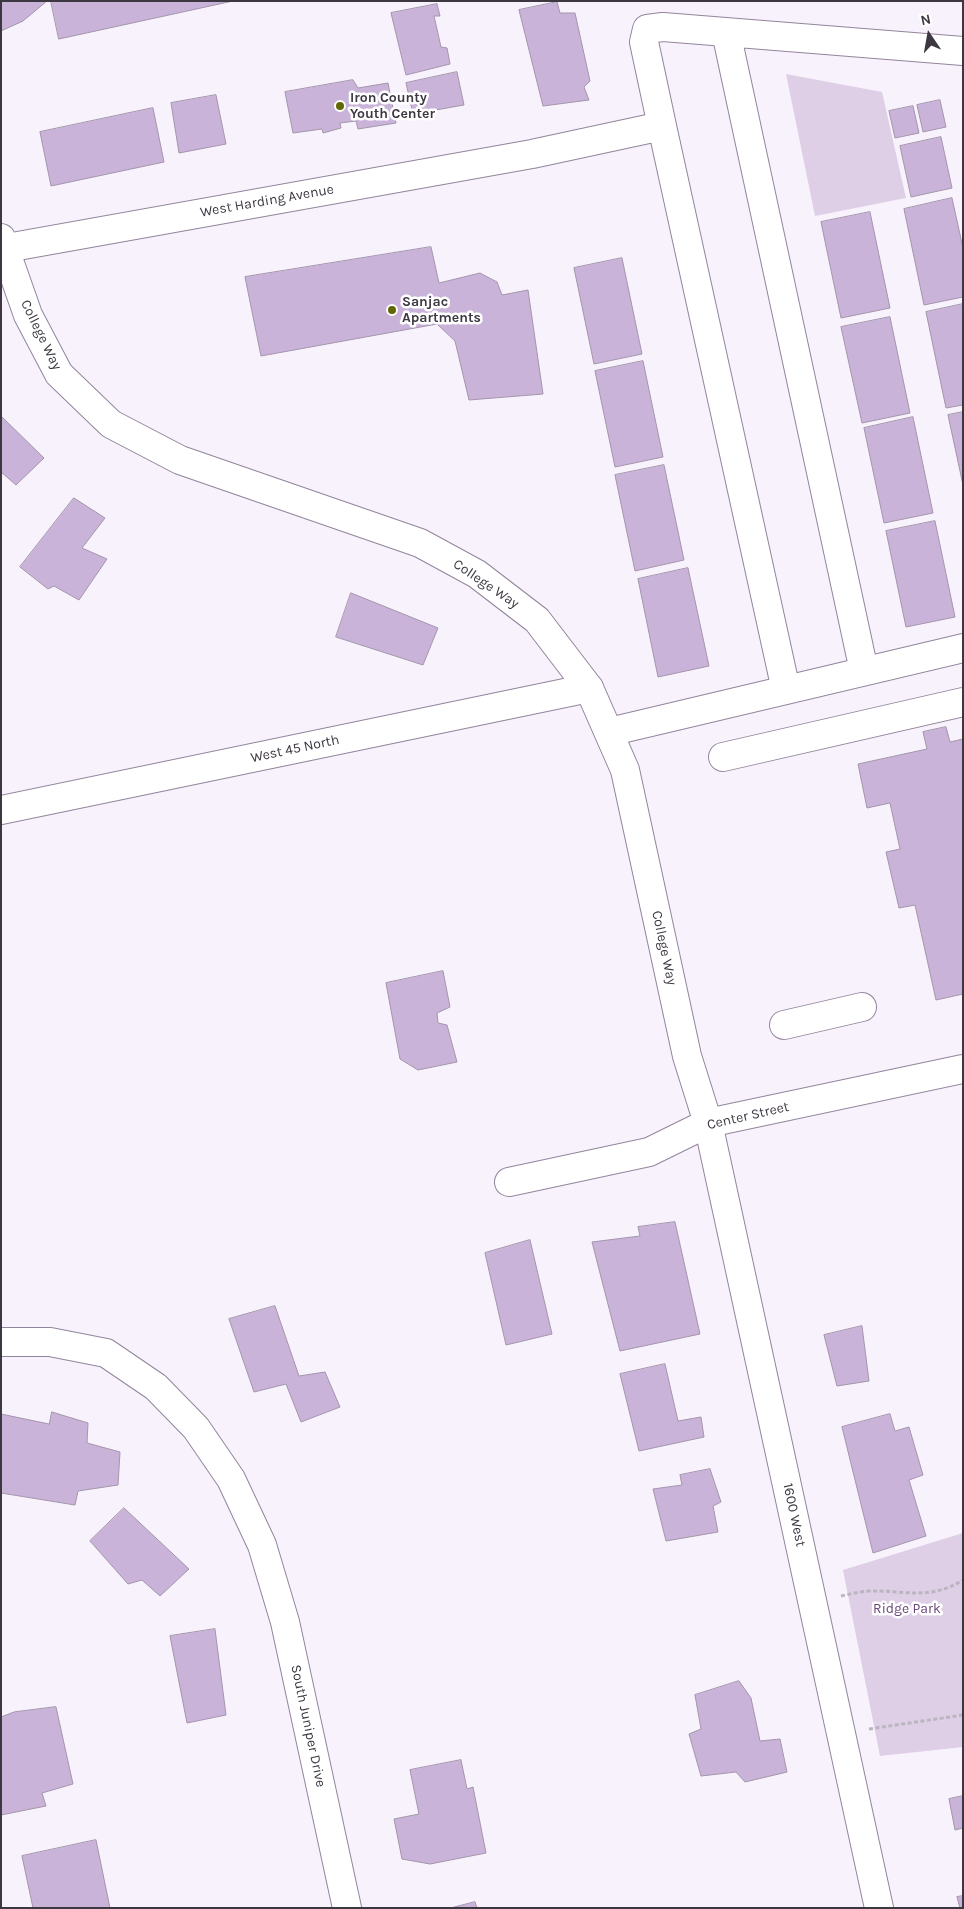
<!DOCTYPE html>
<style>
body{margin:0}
#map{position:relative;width:964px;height:1909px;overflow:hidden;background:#f8f2fc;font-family:Karla,sans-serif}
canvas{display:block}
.frame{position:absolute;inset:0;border:2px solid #3d3741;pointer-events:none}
.north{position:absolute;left:904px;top:10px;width:50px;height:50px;-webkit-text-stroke:4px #fff;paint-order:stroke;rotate:348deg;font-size:14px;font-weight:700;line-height:20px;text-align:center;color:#3d3741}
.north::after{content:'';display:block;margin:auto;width:18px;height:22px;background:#3d3741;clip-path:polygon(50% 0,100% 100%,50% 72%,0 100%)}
</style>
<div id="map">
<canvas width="964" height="1909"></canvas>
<div class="frame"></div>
<div class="north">N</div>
</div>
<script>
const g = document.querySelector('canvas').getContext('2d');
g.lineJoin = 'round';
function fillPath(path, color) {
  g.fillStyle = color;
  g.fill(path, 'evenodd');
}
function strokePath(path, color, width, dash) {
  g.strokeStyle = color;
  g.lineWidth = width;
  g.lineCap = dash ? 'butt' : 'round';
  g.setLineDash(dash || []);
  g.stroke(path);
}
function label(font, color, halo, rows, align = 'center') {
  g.font = font + ' Karla,sans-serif';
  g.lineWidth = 5;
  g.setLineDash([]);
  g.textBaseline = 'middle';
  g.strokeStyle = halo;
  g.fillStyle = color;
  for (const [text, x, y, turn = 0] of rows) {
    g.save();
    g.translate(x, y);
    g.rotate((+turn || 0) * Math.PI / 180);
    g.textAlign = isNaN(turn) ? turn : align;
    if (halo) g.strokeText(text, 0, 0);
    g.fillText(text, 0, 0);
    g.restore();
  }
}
fillPath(new Path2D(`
 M786,74L882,92L906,198L815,216Z
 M963,1533V1747L880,1756L843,1570Z`), '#decfe7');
const building = new Path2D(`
 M1,1H47L23,21L1,31Z
 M51,1H233L59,39Z
 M557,2L560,13H575L590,81L584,87L589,100L543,106L519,10Z
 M437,4L440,16H434L441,47L447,48L450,64L406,75L391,13Z
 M457,72L464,105L413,114L406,83Z
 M353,80L358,88L388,83L396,123L358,129L356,121L340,123L341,128L323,133L322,129L293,133L285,92Z
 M216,95L226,144L179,153L171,103Z
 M940,100L946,127L923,132L917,105Z
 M913,106L919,133L895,138L889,111Z
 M153,108L164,162L51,186L40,132Z
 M941,137L952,188L911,197L900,146Z
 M952,198L963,248V297L924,305L904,209Z
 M870,212L890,308L841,318L821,222Z
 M431,247L439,283L480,273L497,282L502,295L528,290L543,394L469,400L455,341L437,324L261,356L245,277Z
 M622,258L642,354L594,364L574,268Z
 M963,304V405L946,408L926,312Z
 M890,317L910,413L862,423L841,327Z
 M643,361L663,457L615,467L595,371Z
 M963,412V485L948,415Z
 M1,416L44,458L16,485L1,472Z
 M913,417L933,513L884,523L864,428Z
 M664,465L684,560L635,571L615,475Z
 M74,498L105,518L82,548L107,559L79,600L54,586L48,589L20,567Z
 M935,521L955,617L906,627L886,531Z
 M688,568L709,666L658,677L638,579Z
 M351,593L438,628L423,665L336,637Z
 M946,727L950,742L963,739V994L936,1000L915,905L899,908L886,852L900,849L890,803L867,808L858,764L927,749L923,732Z
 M443,971L450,1007L437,1013L438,1023L447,1025L457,1062L418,1070L400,1059L386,983Z
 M675,1222L700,1334L620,1351L592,1242L640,1236L638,1227Z
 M530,1240L552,1334L506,1345L485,1253Z
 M275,1306L299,1376L325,1372L340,1407L301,1422L286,1384L254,1392L229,1319Z
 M862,1326L869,1381L837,1386L824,1335Z
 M665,1364L678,1421L701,1417L704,1437L639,1451L620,1374Z
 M52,1412L88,1423L87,1443L120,1452L118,1485L78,1491L75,1505L1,1493V1414L49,1424Z
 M890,1414L895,1431L909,1427L923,1475L909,1480L926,1536L873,1553L842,1427Z
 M710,1469L721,1502L713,1506L718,1532L666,1541L653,1489L682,1485L680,1475Z
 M124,1508L189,1569L160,1596L142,1580L128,1584L90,1541Z
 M215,1629L226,1715L187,1723L170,1636Z
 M739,1681L751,1698L760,1741L780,1739L787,1772L745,1782L736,1772L701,1776L689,1734L701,1729L695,1695Z
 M56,1707L73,1784L42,1793L46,1806L1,1815V1717L14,1712Z
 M461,1760L467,1789L473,1787L486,1853L430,1864L402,1859L394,1819L419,1814L410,1770Z
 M963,1796V1828L955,1830L949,1799Z
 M96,1840L110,1908H33L22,1856Z
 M963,1896V1908H960L957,1897Z
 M475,1902L477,1908H451Z`);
fillPath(building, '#cab3d8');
strokePath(building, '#a395ac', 1);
const minor = new Path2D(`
 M726,32L864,671
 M662,126L786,690
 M1,249L532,154L662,126L644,42L647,29L663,27L963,51
 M609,732L963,648
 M723,757L963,702
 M1,810L589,688
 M784,1025L862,1007
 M509,1182L649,1152L708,1123L879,1908
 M1,1342H50L106,1353L156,1387L196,1428L231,1479L262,1545L285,1622L347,1908`);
const major = new Path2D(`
 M1,238L28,315L59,374L111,424L180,460L420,543L477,574L537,620L589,688L625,770L687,1056L708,1123L963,1069`);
strokePath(minor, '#93859c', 30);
strokePath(major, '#93859c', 30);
strokePath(new Path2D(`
 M841,1596C850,1594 859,1592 868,1591C903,1590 929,1601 963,1580
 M869,1729L963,1715`), '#bbb5bf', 3, [4, 2.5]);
strokePath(minor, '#fff', 28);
strokePath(major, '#fff', 28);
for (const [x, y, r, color] of [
 [340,106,5,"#626603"],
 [392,310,5,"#626603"]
]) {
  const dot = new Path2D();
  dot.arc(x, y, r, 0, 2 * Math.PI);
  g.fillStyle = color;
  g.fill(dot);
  strokePath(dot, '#fff', 2);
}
label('bold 14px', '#3d3741', '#fff', [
 ["Iron County",350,98],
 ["Youth Center",350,114],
 ["Sanjac",402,302],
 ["Apartments",402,318]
], 'left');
label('14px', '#3d3741', '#fff', [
 ["West Harding Avenue",267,201,-10],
 ["College Way",41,335,64],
 ["College Way",486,584,34],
 ["West 45 North",295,749,-12],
 ["College Way",664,948,78],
 ["Center Street",748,1116,-13],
 ["1600 West",794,1515,78],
 ["South Juniper Drive",308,1726,78]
]);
label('14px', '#674779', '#fff', [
 ["Ridge Park",907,1609]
]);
</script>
